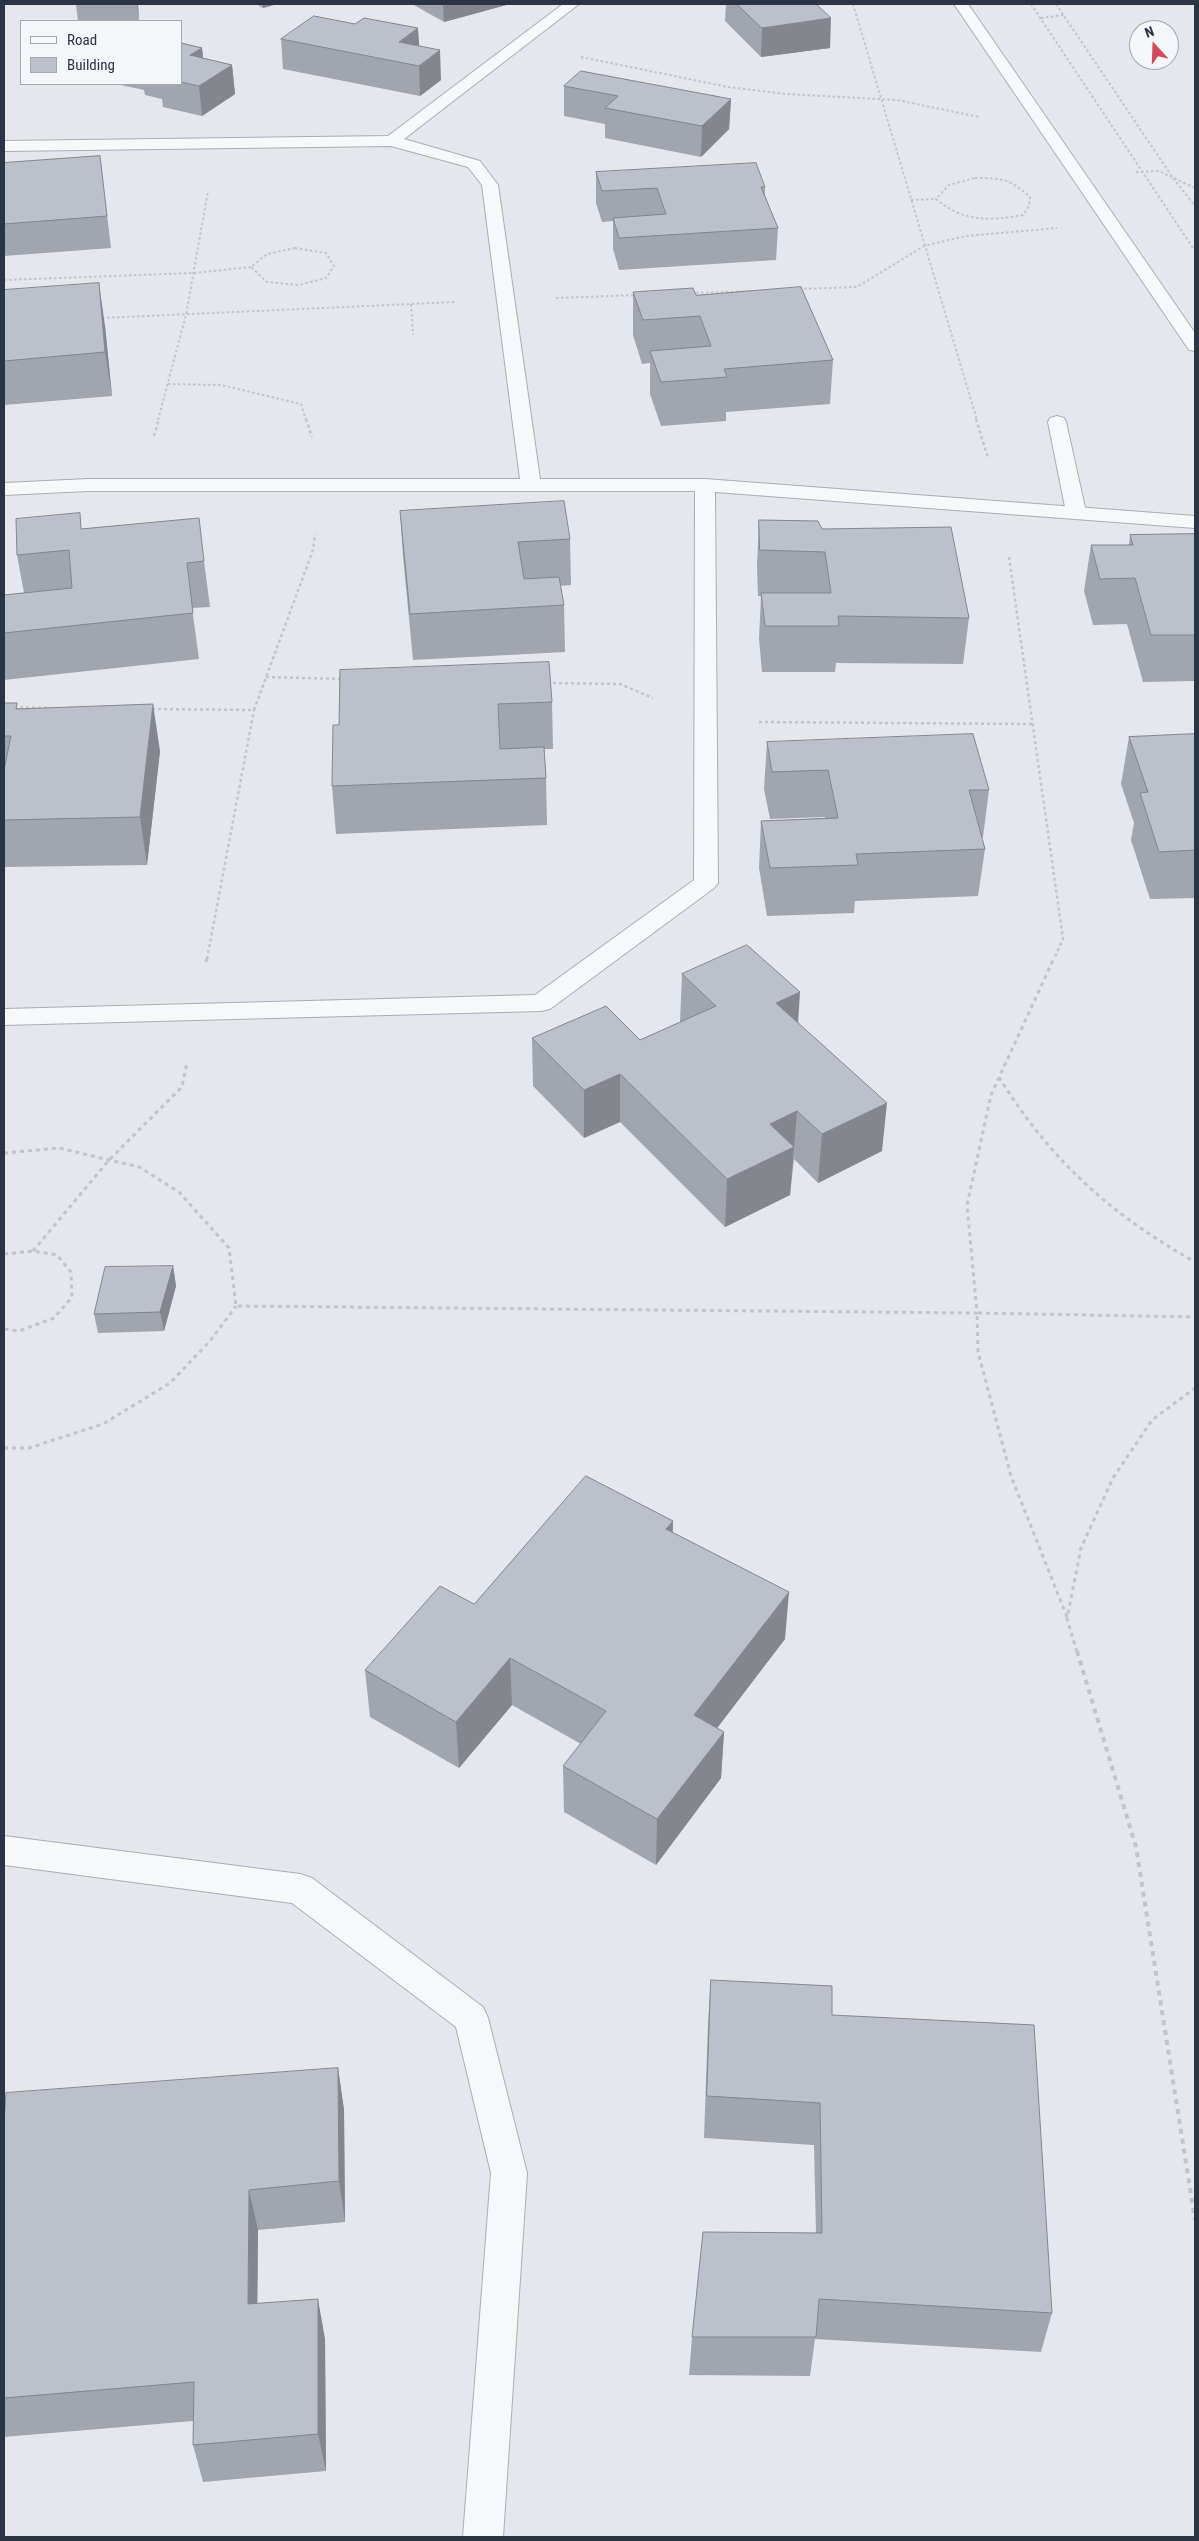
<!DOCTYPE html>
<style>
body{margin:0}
#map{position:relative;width:1199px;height:2541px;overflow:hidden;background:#e4e7ec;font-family:"Roboto Condensed",sans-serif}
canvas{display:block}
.frame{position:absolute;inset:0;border:5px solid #2b3445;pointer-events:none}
.legend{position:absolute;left:20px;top:20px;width:162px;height:65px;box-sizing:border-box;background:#f4f6f9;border:1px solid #a4a8b1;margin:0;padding:6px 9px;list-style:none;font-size:15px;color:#2b3445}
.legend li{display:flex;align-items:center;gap:10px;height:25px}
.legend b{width:25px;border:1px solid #a4a8b1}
.north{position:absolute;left:1129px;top:20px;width:50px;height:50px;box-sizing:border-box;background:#f4f6f9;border:1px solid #a4a8b1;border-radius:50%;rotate:340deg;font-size:14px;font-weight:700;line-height:20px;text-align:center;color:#2b3445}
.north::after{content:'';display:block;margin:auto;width:18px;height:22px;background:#d1495b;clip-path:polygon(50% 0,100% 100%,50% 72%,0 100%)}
</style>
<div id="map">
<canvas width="1199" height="2541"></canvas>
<div class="frame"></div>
<ul class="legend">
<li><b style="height:6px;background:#f7f8fa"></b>Road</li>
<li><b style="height:14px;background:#bbc0ca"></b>Building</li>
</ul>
<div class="north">N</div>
</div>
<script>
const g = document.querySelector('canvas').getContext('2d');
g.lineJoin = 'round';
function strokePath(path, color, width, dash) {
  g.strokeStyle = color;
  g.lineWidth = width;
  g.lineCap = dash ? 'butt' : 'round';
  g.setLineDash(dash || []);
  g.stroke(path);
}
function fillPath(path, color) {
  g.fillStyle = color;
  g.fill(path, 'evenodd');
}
const service = new Path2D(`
 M563,4H579L404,139L480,161L498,185L540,479H705L1195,516V528L715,492L718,883L714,888L550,1009L541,1011L4,1025V1009L535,995L694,880L695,491H88L4,495V483L88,479H520L482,185L468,167L391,146L4,151V141L388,136Z
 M954,4H968L1195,333V351L1189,350Z
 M4,1836L300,1874L312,1878L483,2007L488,2018L527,2173L503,2537H463L491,2173L456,2027L292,1903L4,1865Z`);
const minor = new Path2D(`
 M1057,416L1064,418L1066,422L1086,512L1083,516H1069L1066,512L1048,422L1050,418Z`);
strokePath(service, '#a9aeb7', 2);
strokePath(minor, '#a9aeb7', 2);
strokePath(new Path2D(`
 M853,4L977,420
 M1031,4L1195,251
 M1056,4L1173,178L1195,206
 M1041,18L1064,15
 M581,57L728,87L786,94L897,100L979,117
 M1136,172L1159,171L1195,188
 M975,178C1002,178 1010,179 1030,197L1029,206L1023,215C990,221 963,222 936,199L949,185Z
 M911,200L936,199
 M295,248L326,253L334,266L326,278L299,285L267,282L251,267L267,254Z
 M4,280L194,273L251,267
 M799,289L857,287L924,246L966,236L1057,228
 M691,293L757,291
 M556,298L638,295
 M411,304L413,335
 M102,318L455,302
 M168,384L221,385L301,404L306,420
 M158,420L186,315L208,191`), '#c2c5cb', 2, [2.5, 2.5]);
strokePath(new Path2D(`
 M306,419L312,437
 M976,419L988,458
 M154,436L159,419
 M1009,557L1063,939L1054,959
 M266,677L343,679
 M547,683L620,684L653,698
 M14,707L51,708
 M152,709L254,710L313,550L315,534
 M759,722L1032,724
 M207,959L254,710`), '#c2c5cb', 2.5, [3, 3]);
strokePath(new Path2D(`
 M206,962L207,958
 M999,1077C1050,1160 1110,1214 1195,1262
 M4,1153L59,1148L139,1167L179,1192L229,1248L236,1306L977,1313L967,1205L991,1095L1054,958
 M33,1251L109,1160L182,1087L187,1062
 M4,1254L33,1251L57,1255L71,1272L72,1297L54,1318L19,1331L4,1329
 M4,1448H29L103,1424L170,1383L210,1341L236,1306
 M1067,1617L1011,1476L978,1352L977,1313L1195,1317
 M1077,1652L1067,1619L1081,1548L1113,1478L1152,1420L1195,1388`), '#c2c5cb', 3, [4, 4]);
strokePath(new Path2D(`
 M1077,1651L1136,1847L1195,2220`), '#c2c5cb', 4, [5, 5]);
fillPath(service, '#f7f8fa');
fillPath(minor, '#f7f8fa');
fillPath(new Path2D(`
 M76,4H138L139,21H78Z
 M256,4H277L263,8Z
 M412,4H510L444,22Z
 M726,4H816L830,48L761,57L725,21Z
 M281,39L419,46L441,80L420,96L283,69Z
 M181,43L202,48L203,58L232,65L235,94L202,116L163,107L162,99L145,95L144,90L116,84H181Z
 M564,86L731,99L729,129L701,157L605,138V124L564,116Z
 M100,156L111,248L4,256V163Z
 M596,172L765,187V196L778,228L776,260L619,270L613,249V221L602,222L596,203Z
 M4,290L105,326L112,396L4,405Z
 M633,292L696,295L833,360L830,404L726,412V421L661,426L650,394V363L642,364L633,335Z
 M400,511L570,539L571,585L560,586L564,605L565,652L413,660L403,556Z
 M759,520L822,529L969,618L963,664L836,663L835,672H762L759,639L761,596H758L757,566Z
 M83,529L204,561L210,607L192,608L199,659L4,680V595L24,593L17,555Z
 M1195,534V681L1143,682L1127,624L1093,625L1084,591L1091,545H1129L1130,535Z
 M340,670L552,702L553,749H544L546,778L547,825L336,834L332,786L339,725Z
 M4,703L18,708L160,751L147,865L4,867Z
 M1195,734V898L1150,899L1131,840L1134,823L1121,784L1129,737Z
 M767,742L989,790L983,837H982L985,849L978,896L855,901L854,913L767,916L759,868L761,821L825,818V817L770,819L764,789Z
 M682,974L798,1022L882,1151L818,1183L794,1159L790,1195L725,1227L620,1122L584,1138L533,1086L532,1038L640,1040L680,1022Z
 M173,1266L176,1286L164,1331L98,1333L94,1314Z
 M673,1532L785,1639L717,1728L724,1732L721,1778L656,1865L564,1812L563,1766L581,1744L512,1705L459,1768L370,1717L365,1670L474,1604Z
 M711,1980L832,2015L1052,2313L1041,2352L815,2339L810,2376L689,2375L692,2337L816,2233L814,2145L704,2138L708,2024Z
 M338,2068L344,2110L345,2222L258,2230L257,2303L325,2339L326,2471L203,2482L193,2445V2421L4,2437V2121Z`), '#a1a5ae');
fillPath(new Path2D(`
 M137,4H138L139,21Z
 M263,4H277L263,8Z
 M443,4H510L444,22Z
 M831,18L830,48L761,57L762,28Z
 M418,28L420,57L399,42Z
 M202,48L205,77L194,85L190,55Z
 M440,50L441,80L420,96L419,66Z
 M232,65L235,94L202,116L199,86Z
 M731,99L729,129L701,157L702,126Z
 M99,283L105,326L112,396L105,352Z
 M153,704L160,751L147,865L140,817Z
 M800,992L797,1040L776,1003Z
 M620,1074V1122L584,1138V1090Z
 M887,1103L882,1151L818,1183L822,1134Z
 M797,1111L790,1195L725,1227L727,1179L770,1124Z
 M173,1266L176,1286L164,1331L160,1312Z
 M673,1521L672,1568L666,1529Z
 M789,1592L785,1639L692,1761L694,1715Z
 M510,1658L512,1705L459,1768L456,1722Z
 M724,1732L721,1778L656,1865L657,1819Z
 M338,2068L344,2110L345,2222L339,2181Z
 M249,2190L258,2230L257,2343L248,2304Z
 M318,2299L325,2339L326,2471L318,2434Z`), '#83868d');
const building = new Path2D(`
 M737,4H816L831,18L762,28Z
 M314,16L355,24L364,18L418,28L399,42L440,50L419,66L281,39Z
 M181,43L202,48L190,55L232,65L199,86L181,82Z
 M581,71L731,99L702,126L605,108L618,96L564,86Z
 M100,156L107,216L4,224V163Z
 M756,163L765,187H761L778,228L619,238L613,218L666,214L657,188L602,191L596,172Z
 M99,283L105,352L4,361V290Z
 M801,287L833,360L724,369L727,377L661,382L650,351L711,346L700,316L643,320L633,292L693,288L696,295Z
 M564,501L570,539L518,542L524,579L559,577L564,605L410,614L400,511Z
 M80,513L81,529L199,518L204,561L187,563L193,613L4,633V595L72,588L69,550L17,555L16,519Z
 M759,520L818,521L822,529L951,527L969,618L838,616L839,626H765L761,593H831L825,552L760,550Z
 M1195,534V635H1151L1135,578L1100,579L1091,545H1133L1130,535Z
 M549,662L552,702L498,704L500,749L544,747L546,778L332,786L333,725H339L340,670Z
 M4,703H17L16,709L153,704L140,817L4,820V770L11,736H4Z
 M973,734L989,790H969L985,849L856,854L858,865L770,868L761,821L838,818L828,770L772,772L767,742Z
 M1195,734V850L1159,852L1140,793L1148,792L1129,737Z
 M747,945L800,992L776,1003L887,1103L822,1134L797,1111L770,1124L794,1147L727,1179L620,1074L584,1090L532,1038L606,1006L640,1040L716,1006L682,974Z
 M173,1266L160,1312L94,1314L105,1267Z
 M586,1476L673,1521L666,1529L789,1592L694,1715L724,1732L657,1819L563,1766L606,1711L510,1658L456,1722L365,1670L440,1586L474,1604Z
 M711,1980L832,1986V2015L1034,2025L1052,2313L819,2299L816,2337H692L703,2232L822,2233L820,2103L707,2096Z
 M338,2068L339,2181L249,2190L248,2304L318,2299V2434L193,2445L194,2382L4,2398V2121L6,2093Z`);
fillPath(building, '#bbc0ca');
strokePath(building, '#83868d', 1);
</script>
